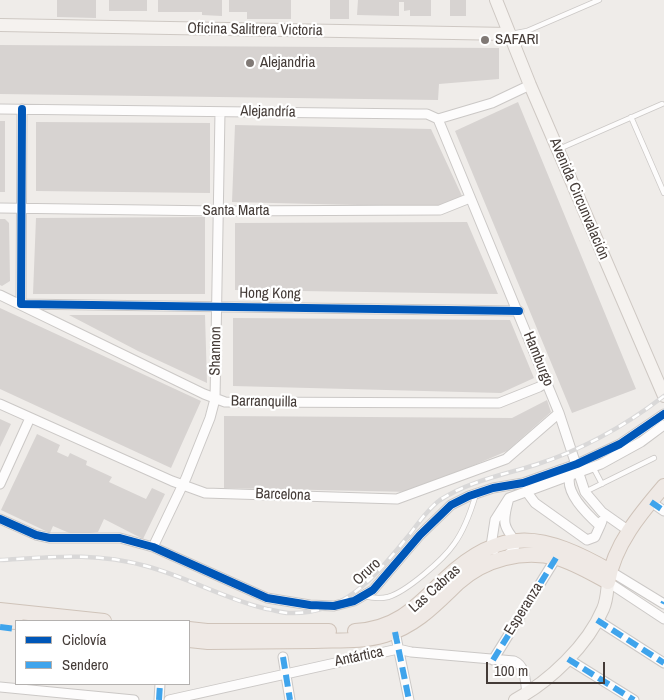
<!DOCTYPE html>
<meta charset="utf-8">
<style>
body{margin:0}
#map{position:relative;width:664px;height:700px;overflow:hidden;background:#efece9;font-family:"Archivo Narrow",sans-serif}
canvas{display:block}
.legend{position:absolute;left:15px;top:620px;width:175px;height:65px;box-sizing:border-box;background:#fff;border:1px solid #b4b1af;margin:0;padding:6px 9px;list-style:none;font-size:15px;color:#443b37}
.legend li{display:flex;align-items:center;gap:10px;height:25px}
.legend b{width:25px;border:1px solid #b4b1af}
.scale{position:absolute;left:486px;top:662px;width:119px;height:22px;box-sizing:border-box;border:2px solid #443b37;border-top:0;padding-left:6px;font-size:15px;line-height:18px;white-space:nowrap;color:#443b37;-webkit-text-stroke:4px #fff;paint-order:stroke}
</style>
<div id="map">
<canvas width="664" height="700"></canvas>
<ul class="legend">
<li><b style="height:6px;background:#0057b8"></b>Ciclovía</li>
<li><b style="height:6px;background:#3fa4ec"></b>Sendero</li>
</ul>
<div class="scale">100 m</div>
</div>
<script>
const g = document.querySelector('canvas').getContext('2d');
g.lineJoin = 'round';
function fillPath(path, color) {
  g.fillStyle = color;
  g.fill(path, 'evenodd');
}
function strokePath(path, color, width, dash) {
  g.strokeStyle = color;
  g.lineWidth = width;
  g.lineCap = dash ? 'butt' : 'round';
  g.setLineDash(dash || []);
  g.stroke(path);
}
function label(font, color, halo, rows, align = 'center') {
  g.font = font + ' "Archivo Narrow",sans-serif';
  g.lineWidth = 4.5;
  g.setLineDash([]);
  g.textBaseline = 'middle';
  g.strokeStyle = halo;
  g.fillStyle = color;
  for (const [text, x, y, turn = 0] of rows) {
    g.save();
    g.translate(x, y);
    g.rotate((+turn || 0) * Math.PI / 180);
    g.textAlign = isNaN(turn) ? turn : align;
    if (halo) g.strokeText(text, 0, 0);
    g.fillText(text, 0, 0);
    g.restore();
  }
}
fillPath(new Path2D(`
 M57,0H96V18L57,17Z
 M109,0H147V11H109Z
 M158,0H222V16L202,15V12H158Z
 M229,0H291V19H247V12H229Z
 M330,0H349V19H330Z
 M358,0H431V16H410V10L404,11V2H399V16L357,15Z
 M450,0H466V16H450Z
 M0,45L499,48V79L439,84L438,100L0,94Z
 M518,102L636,389L572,413L455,131Z
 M0,121H5V192H0Z
 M36,122L210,123V193L36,191Z
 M235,125L431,129L462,196L440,207L232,202Z
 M205,217V294H33L36,218Z
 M0,219H5L9,223L10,281L2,286L0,285Z
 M467,222L498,294L235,290V223Z
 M0,308L201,401L171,468L0,389Z
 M69,315H205L207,383L138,351Z
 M233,318L510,320L534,378L501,393L233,386Z
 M547,400L551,412L507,451L412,492L224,488V416L512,418Z
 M0,419L11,424L0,447Z
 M37,434L60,445L57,452L68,457L70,453L87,461L86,465L112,477L109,482L146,499L152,488L165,494L143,539L104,519L98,532L74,535L53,526L50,533L1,510Z`), '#d7d3d1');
const lane = new Path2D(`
 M511,34L527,31L599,0
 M631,117L664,193
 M559,149L662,104
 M593,467L602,484
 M585,492L654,458
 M364,596C372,598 380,599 388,597C406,592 443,560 454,544C465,529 471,511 476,494`);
const street = new Path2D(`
 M0,109L417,114H427L438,119L492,103L530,85
 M22,109L21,304L519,311
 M438,119L559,413L585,492L602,512L629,531
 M0,208L219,211L440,210L470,198
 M0,295L204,394L225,402L499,403L539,387L547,382
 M0,404L172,481L205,493L397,499L506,459L559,413
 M571,473C562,491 588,515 600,526L602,521
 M0,484L30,418
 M526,491L535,503L587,540L595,537L600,526
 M651,502L664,511
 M0,519L36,535L50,538H120L153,547L267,598L310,605L334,606L354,601L373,590L420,535L451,505L469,496L493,488L523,483L577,464L620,444L664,414
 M153,547L186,478L210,418L215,399L220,112
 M494,550L491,546L495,520L509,498L601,464L641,442L664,425
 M505,557C527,542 507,538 505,523C504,514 507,506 509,498
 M610,571L664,604
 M608,582L664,619
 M597,620L664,663
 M395,632L409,700
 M283,657L290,700
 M568,659L634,700
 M493,660L556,558
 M0,687L134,700
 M159,700L160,684
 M169,700L398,649L411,652L514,661C526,666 525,681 527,693`);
const secondary = new Path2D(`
 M496,0L530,85L664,396
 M0,25L510,34
 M515,700C549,682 588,645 603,609C607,600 607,592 608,582`);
const primary = new Path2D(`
 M0,610L104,621
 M0,621L16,622
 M189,629L207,631H329
 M355,631C397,629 417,606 445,579C502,524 545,534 610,571
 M189,640L208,642C243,642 279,641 314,641C338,640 362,642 385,635C416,626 436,604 458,583C484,559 523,549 557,558C575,563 591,573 608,582C614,545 640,514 664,486`);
strokePath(lane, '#cbc8c6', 6);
strokePath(street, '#cbc8c6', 11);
strokePath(secondary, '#cec8c3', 14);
strokePath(primary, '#cfc3b9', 16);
strokePath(lane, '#fdfcfc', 4.5);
strokePath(street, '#fdfcfc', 9);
strokePath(secondary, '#f5f2ef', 12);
strokePath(primary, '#efe9e5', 14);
const rail = new Path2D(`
 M0,560C52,557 95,552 146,566C187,577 225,599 267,609C274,610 282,613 289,613C346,615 377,574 410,534C419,522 428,509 440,500C469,481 503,475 535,465C582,450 625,426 664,396`);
strokePath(rail, '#d9d8d8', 4.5);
strokePath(rail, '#fff', 2.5, [8]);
strokePath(new Path2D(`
 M651,502L664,511
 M663,604L664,602
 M597,620L664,663
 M0,627L16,629
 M395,632L409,700
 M283,657L290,700
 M568,659L634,700
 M493,660L556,558
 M159,700L160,684`), '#3fa4ec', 6, [12, 6]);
strokePath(new Path2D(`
 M22,109L21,304L519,311
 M0,519L36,535L50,538H120L153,547L267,598L310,605L334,606L354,601L373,590L420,535L451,505L469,496L493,488L523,483L577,464L620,444L664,414`), '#0057b8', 8);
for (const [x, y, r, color] of [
 [485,40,5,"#807975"],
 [250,63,5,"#807975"]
]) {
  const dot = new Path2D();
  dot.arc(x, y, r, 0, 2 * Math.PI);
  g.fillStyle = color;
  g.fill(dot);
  strokePath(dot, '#fff', 2);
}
label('15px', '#443b37', '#fff', [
 ["Oficina Salitrera Victoria",255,30,1],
 ["Alejandría",268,112,1],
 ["Avenida Circunvalación",579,199,67],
 ["Santa Marta",236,211],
 ["Hong Kong",270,294,1],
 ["Shannon",216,351,-89],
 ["Hamburgo",538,359,68],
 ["Barranquilla",264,402,1],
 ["Barcelona",283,495,2],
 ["Oruro",367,572,-43],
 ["Las Cabras",435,589,-42],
 ["Esperanza",524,609,-58],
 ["Antártica",359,657,-12]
]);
label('15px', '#443b37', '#fff', [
 ["SAFARI",495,40],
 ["Alejandria",260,63]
], 'left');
</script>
